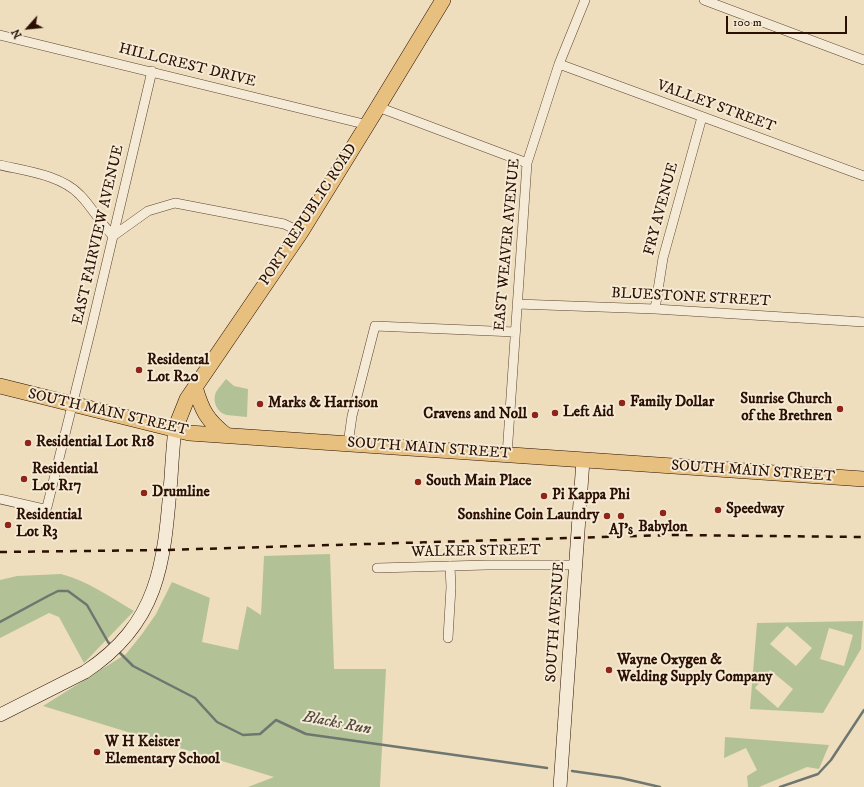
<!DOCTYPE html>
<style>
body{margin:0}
#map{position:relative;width:864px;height:787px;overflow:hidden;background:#eedebe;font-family:"IM FELL DW Pica",serif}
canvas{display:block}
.north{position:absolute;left:8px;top:8px;width:40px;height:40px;-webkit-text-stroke:3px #f4ead5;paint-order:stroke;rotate:243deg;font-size:11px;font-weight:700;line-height:16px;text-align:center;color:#2b0f00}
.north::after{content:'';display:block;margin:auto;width:14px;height:18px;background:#2b0f00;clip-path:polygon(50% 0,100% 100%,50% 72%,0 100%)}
.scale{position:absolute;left:726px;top:16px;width:121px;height:18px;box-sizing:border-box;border:2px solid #2b0f00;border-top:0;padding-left:5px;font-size:12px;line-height:14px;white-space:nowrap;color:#2b0f00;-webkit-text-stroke:3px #f4ead5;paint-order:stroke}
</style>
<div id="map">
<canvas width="864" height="787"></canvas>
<div class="north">N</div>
<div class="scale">100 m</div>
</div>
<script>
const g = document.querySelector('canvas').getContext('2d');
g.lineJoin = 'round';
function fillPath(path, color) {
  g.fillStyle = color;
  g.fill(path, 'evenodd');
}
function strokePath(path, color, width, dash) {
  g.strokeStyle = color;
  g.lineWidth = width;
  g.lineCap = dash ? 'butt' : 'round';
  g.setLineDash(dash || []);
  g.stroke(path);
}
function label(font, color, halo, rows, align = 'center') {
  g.font = font + ' "IM FELL DW Pica",serif';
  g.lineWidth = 4;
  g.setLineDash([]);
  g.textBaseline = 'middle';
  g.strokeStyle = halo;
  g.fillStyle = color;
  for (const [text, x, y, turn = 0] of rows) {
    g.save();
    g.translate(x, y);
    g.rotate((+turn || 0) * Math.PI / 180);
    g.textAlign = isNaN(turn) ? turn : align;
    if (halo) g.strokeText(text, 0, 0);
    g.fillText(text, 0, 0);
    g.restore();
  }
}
fillPath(new Path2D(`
 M226,379L234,386L248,389L247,417C240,416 233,416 227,415C217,413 212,401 216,392C219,387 223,383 226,379Z
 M330,554L334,669H386L380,787H248L274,777L43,706L126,654L142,634L156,614L172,582L210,598L202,642L238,650L247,606L261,615L264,556Z
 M61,574C88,581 110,597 134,611L84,663L59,617L49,613L0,638V580L17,576Z
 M863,621L861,649L823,713L750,709L757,623ZM787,626L812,648L796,666L770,644ZM829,628L853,635L844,666L820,659ZM770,670L793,689L778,708L755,688Z
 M725,737L829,745L819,769L807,767L759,787H748L747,776L757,770L746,748L724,758Z`), '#b3c296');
strokePath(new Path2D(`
 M0,622L48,596L58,591H68L87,605L108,642L112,646
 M117,650L133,666L195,698L217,722L243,735L260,734L276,720L306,734L547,768
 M572,771L621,778L660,787
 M780,787L818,774L831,760L864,710`), '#6f7670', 2.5);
const street = new Path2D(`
 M704,0L864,60
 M0,35L368,125
 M559,64L864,176
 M378,107L527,163
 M0,165C26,171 61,175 80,195C92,207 100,223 113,236L148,211L175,203L284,224L301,232
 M517,304L655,309L864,322
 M655,309L663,258L702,117
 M348,444L352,416L375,326L515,332
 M507,455L527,163L559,64L585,0
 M0,499L44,509L47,507L92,325L152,71
 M377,568L487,565H576
 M448,638L451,587L450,566`);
const secondary = new Path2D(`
 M0,715L85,672C161,622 164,561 171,478C172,462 173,445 175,429
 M560,787L583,460`);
const primary = new Path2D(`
 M0,386L189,433L864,479
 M195,387C202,411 207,420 226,435
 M175,429L187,399L301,232L378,107L443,0`);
strokePath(street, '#5c4330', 10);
strokePath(secondary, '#2b0f00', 14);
strokePath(primary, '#2b0f00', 16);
strokePath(street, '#f4ead5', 9);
strokePath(secondary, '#f4ead5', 13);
strokePath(primary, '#e7bf7f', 15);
strokePath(new Path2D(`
 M0,552L164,550L671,535L864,537`), '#2b0f00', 2.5, [7, 7]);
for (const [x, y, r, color] of [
 [139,370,4,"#8f2418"],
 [622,403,4,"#8f2418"],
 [260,404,4,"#8f2418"],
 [840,409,4,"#8f2418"],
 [555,413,4,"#8f2418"],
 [535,415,4,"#8f2418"],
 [28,443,4,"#8f2418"],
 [24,479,4,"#8f2418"],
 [418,482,4,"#8f2418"],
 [144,493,4,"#8f2418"],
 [544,496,4,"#8f2418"],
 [718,510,4,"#8f2418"],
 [663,513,4,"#8f2418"],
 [607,516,4,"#8f2418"],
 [621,516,4,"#8f2418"],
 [8,525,4,"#8f2418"],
 [609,670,4,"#8f2418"],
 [97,752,4,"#8f2418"]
]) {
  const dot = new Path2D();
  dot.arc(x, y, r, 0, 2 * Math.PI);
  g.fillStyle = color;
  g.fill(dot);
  strokePath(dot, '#f4ead5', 1.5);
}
label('15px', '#2b0f00', '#f4ead5', [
 ["HILLCREST DRIVE",187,66,14],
 ["VALLEY STREET",716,107,20],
 ["FRY AVENUE",662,209,-75],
 ["PORT REPUBLIC ROAD",309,215,-57],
 ["EAST FAIRVIEW AVENUE",99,235,-77],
 ["EAST WEAVER AVENUE",508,245,-85],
 ["BLUESTONE STREET",691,298,3],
 ["SOUTH MAIN STREET",108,413,13],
 ["SOUTH MAIN STREET",429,449,4],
 ["SOUTH MAIN STREET",753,472,4],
 ["WALKER STREET",476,552,-1],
 ["SOUTH AVENUE",556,622,-86]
]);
label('bold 15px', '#2b0f00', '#f4ead5', [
 ["Residental",147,361],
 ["Lot R20",147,378],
 ["Sunrise Church",832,400,"right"],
 ["of the Brethren",832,417,"right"],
 ["Family Dollar",630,403],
 ["Marks & Harrison",268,404],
 ["Left Aid",563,413],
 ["Cravens and Noll",527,415,"right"],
 ["Residential Lot R18",36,443],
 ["Residential",32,470],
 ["Lot R17",32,487],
 ["South Main Place",426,482],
 ["Drumline",152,493],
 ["Pi Kappa Phi",552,496],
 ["Speedway",726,510],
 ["Residential",16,516],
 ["Lot R3",16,533],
 ["Sonshine Coin Laundry",599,516,"right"],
 ["Babylon",663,528,"center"],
 ["AJ's",621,531,"center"],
 ["Wayne Oxygen &",617,661],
 ["Welding Supply Company",617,678],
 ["W H Keister",105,743],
 ["Elementary School",105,760]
], 'left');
label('italic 16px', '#534b41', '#f4ead5', [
 ["Blacks Run",337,724,11]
]);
</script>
